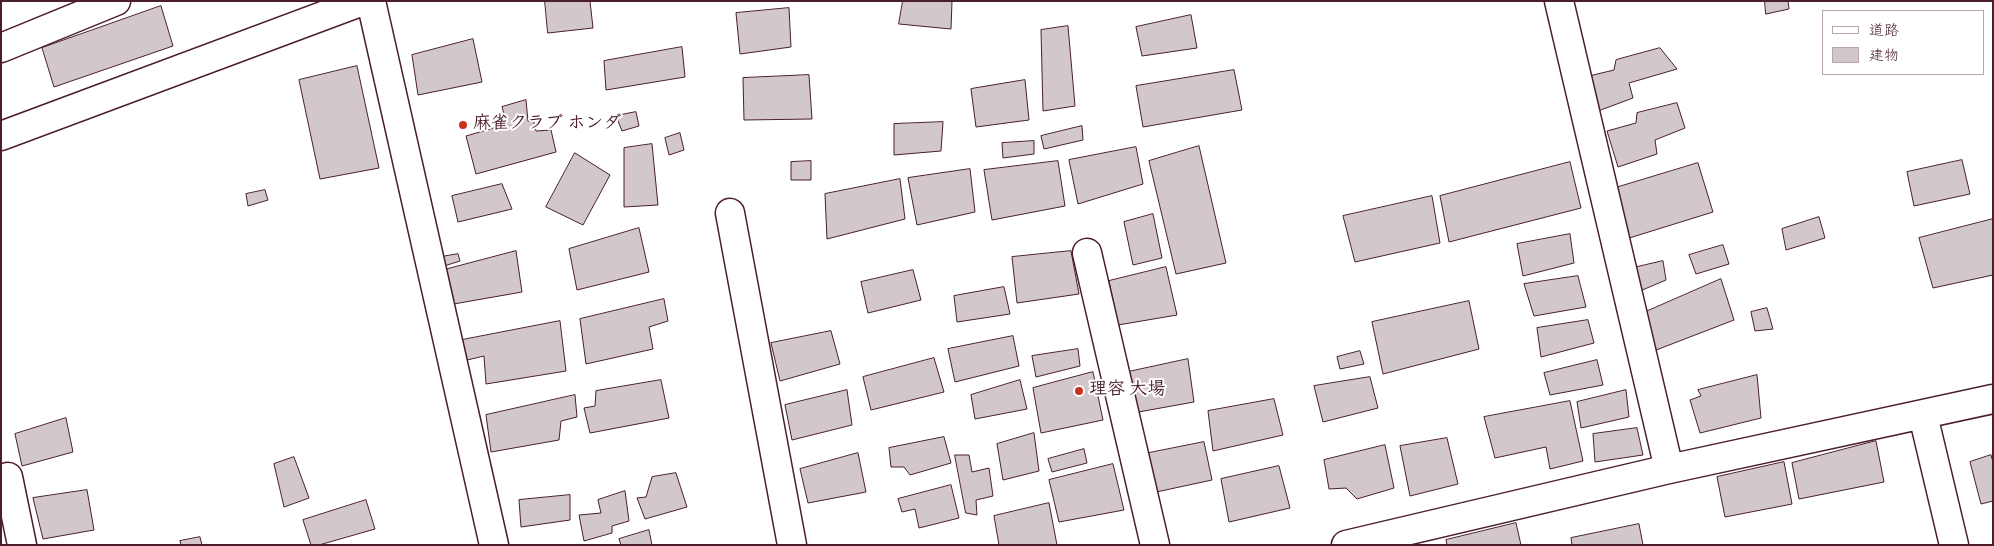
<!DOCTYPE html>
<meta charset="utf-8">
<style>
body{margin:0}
#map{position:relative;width:1994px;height:546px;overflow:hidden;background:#fff;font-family:"Gochi Hand","Klee One",sans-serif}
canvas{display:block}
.frame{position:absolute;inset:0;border:2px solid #4a1f2b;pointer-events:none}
.legend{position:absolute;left:1822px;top:10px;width:162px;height:65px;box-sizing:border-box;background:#fff;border:1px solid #b7a5aa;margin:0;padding:6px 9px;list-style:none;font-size:15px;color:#4a1f2b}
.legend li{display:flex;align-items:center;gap:10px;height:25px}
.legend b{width:25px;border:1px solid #b7a5aa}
</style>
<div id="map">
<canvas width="1994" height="546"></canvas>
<div class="frame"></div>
<ul class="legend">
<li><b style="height:6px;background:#fff"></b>道路</li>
<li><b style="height:14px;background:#d2c7cb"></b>建物</li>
</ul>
</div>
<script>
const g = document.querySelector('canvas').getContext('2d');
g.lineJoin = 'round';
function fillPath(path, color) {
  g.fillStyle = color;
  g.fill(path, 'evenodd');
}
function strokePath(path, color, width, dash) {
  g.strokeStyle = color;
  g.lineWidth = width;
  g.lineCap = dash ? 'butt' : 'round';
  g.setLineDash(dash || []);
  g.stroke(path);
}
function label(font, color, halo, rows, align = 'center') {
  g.font = font + ' "Gochi Hand","Klee One",sans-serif';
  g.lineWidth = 4;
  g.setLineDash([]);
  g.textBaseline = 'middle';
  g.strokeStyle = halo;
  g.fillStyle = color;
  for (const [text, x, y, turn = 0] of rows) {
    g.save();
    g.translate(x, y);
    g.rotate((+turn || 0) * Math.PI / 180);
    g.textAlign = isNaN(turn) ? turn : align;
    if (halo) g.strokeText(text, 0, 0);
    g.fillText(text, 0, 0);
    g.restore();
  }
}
const building = new Path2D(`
 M545,1H590L593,28L548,33Z
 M903,1H952L951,29L899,24Z
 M1765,1H1788L1789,9L1766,14Z
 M161,6L173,46L54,87L42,48Z
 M789,8L791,47L740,54L736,13Z
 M1191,15L1197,48L1142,56L1136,27Z
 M1068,26L1075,106L1043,111L1041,30Z
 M473,39L482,82L418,95L412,55Z
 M682,47L685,77L606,90L604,61Z
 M1660,48L1677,69L1629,83L1633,98L1598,111L1589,76L1614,70L1616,60Z
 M357,66L379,168L320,179L299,80Z
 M1234,70L1242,110L1143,127L1136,86Z
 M809,75L812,119L744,120L743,78Z
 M1025,80L1029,120L976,127L971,89Z
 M526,100L528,121L534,122L536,131L551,130L556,152L476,174L466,136L507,124L502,107Z
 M1677,103L1685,128L1655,140L1657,154L1618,167L1607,131L1636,123L1637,113Z
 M636,112L639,126L622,131L616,116Z
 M943,122L941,151L894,155V124Z
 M1082,126L1083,140L1044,149L1041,136Z
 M680,133L684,150L669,155L665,138Z
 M1034,141V154L1003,158L1002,143Z
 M652,144L658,205L624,207V148Z
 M1199,146L1226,263L1176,274L1149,161Z
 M1136,147L1143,184L1078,204L1069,160Z
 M575,153L610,175L583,225L546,207Z
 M1962,160L1970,194L1914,206L1907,172Z
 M811,161V180H791V162Z
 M1058,161L1065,206L992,220L984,170Z
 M1570,162L1581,208L1449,242L1440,196Z
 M1698,163L1713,212L1626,239L1612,189Z
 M970,169L975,212L917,225L908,178Z
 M900,179L905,219L827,239L825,194Z
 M502,184L512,209L458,222L452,196Z
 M265,190L268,200L248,206L246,194Z
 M1432,196L1440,243L1355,262L1343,216Z
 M1153,214L1162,258L1133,265L1124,222Z
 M1819,217L1825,238L1786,250L1782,229Z
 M1993,219V275L1933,288L1919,238Z
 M639,228L649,272L577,290L569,249Z
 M1570,234L1574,263L1523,276L1517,244Z
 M1723,245L1729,264L1696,274L1689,255Z
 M516,251L522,292L448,305L444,270Z
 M1071,251L1079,294L1017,303L1012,257Z
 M458,254L460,261L438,268L436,258Z
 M1663,261L1666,280L1640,291L1633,268Z
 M1166,267L1177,315L1118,325L1109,281Z
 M913,270L921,300L868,313L861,282Z
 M1578,276L1586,307L1534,316L1524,284Z
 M1721,279L1734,320L1651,352L1641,314Z
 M1004,287L1010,314L957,322L954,296Z
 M664,299L668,321L649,327L653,349L586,364L580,319Z
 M1469,301L1479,349L1383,374L1372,322Z
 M1767,308L1773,329L1755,331L1751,312Z
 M1588,320L1594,343L1541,357L1537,328Z
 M560,321L566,371L486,384L484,356L463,361L462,340Z
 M831,331L840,364L780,381L771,343Z
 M1013,336L1019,366L955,382L948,349Z
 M1078,349L1080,366L1036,377L1032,356Z
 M1360,351L1364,364L1340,369L1337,357Z
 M934,358L944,392L871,410L863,377Z
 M1188,359L1194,402L1133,413L1128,372Z
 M1597,360L1603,385L1550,395L1544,373Z
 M1093,372L1103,420L1041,433L1033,388Z
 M1757,375L1761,418L1700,433L1690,400L1701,396L1698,390Z
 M1370,377L1378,408L1323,422L1314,386Z
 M661,380L669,418L590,433L584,408L595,406L596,391Z
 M1020,380L1027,409L975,419L971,395Z
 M847,390L852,425L792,440L785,405Z
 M1626,390L1629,417L1581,428L1577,402Z
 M575,395L577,417L561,421L559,440L491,452L486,415Z
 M1274,399L1283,435L1213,451L1208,411Z
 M1570,401L1583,461L1550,469L1546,447L1495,458L1484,417Z
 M66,418L73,452L22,466L15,434Z
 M1637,428L1643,455L1595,462L1593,434Z
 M1034,433L1039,471L1003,480L997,444Z
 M944,437L951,463L910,475L904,467H891L889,448Z
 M1447,438L1458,484L1410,496L1400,446Z
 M1876,441L1884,482L1799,499L1792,463Z
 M1204,442L1212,480L1147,494L1144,454Z
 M1385,445L1394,488L1357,499L1346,488L1329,489L1324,460Z
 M1084,449L1087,463L1052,472L1048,459Z
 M858,453L866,492L808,503L800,469Z
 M955,455H969L972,472L989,468L993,496L976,500L977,515L966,513Z
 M1991,455L1993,462V501L1981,504L1970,462Z
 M294,457L309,498L284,507L274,464Z
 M1784,462L1792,504L1725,517L1717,477Z
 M1113,464L1124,510L1059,522L1049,480Z
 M1279,466L1290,508L1229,522L1221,479Z
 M676,473L687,507L645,519L637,498L646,497L652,477Z
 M951,485L959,518L919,528L915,509L902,512L898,499Z
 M87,490L94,530L43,539L33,498Z
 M625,491L629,521L612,526V533L584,541L579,515L601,513L598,500Z
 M570,495V520L521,527L519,500Z
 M366,500L375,529L319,545H311L303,520Z
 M1049,503L1057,545H999L994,516Z
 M1516,523L1521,545H1447L1446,540Z
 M1639,524L1643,545H1572L1571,538Z
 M649,530L652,545H621L619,539Z
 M200,537L202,545H181L180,541Z`);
fillPath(building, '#d2c7cb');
strokePath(building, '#4a1f2b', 1);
const minor = new Path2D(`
 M371,1L494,545
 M1559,1L1669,469
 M1,48L116,1
 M1,136L363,1
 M730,213L792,545
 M1087,253L1155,545
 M1923,415L1954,545
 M8,477L22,545
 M1346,545L1669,469L1993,399`);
strokePath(minor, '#4a1f2b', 31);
strokePath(minor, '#fff', 28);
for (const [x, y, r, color] of [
 [463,125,5,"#c8321e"],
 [1079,391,5,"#c8321e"]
]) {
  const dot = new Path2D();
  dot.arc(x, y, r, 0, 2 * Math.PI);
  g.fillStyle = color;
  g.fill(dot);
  strokePath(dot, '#fff', 2);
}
label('bold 18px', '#4a1f2b', '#fff', [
 ["麻雀クラブ ホンダ",473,125],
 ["理容 大場",1089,391]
], 'left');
</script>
